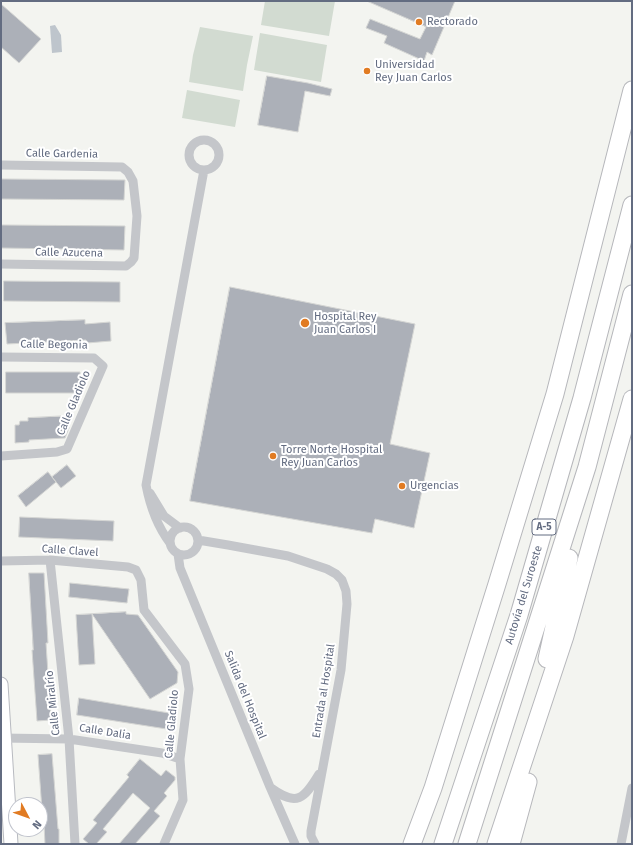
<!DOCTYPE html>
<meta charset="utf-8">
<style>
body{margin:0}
#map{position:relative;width:633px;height:845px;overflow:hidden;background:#f3f4f0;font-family:"Fira Sans",sans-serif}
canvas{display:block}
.frame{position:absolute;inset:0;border:2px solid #636c81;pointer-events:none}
.north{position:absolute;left:8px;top:797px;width:40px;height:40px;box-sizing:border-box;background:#fff;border:1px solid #c1c4cd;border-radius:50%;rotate:131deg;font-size:11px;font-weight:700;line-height:16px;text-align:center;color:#636c81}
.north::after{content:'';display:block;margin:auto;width:14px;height:18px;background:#e17b22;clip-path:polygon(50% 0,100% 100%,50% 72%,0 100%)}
</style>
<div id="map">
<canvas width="633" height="845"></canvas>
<div class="frame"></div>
<div class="north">N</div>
</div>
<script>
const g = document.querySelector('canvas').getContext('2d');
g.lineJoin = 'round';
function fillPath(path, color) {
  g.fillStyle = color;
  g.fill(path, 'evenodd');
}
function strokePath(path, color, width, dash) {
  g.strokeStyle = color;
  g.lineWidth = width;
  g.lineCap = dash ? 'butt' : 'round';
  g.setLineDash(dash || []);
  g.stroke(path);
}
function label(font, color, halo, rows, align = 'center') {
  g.font = font + ' "Fira Sans",sans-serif';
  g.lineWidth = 4;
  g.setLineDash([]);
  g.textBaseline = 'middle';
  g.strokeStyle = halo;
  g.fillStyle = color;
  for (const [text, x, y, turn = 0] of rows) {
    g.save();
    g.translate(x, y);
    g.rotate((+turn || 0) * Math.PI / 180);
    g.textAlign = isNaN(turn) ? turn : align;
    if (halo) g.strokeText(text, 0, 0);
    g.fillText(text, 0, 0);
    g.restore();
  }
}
fillPath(new Path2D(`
 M265,1H335L329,36L261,25Z
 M200,27L253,36L247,65L243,91L189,82L193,55Z
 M260,33L327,45L321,82L254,70Z
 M187,90L240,100L235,127L182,118Z`), '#d2dbd1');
fillPath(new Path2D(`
 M55,25L61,35L62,52L52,53L50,26Z`), '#bec5cc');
const building = new Path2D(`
 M367,1H455L432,55L427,52L424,61L384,43L387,36L366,28L370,19L420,39L426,27Z
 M1,4L41,39L19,63L1,47Z
 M267,76L308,83L332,89L330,96L305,91L298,132L258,125Z
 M1,179L125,180L124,200L1,199Z
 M1,225L125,226L124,250L1,248Z
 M4,281L120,282V302L4,301Z
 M230,287L415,324L390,444L430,453L414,528L375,519L372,533L190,501Z
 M85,320V324L110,322L111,341L87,343L86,340L7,344L5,323Z
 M6,372H80V393H6Z
 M69,416V428L65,438L29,440V442L15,443V425H19L20,421H28V418Z
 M67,465L76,476L61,488L52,477Z
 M48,472L56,482L26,507L18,496Z
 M20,517L114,521L113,541L19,537Z
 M29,573H44L48,643H46L51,720L37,721L32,650H33Z
 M70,583L129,589L127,603L69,597Z
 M126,612V614L138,615L178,672L177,683L150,699L92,614L95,664L79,665L76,615Z
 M79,698L175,714L173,730L77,715Z
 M52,754L58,829H59V844H45L44,824H43L38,755Z
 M140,759L161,776L166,770L175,777V780L164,793L167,796L154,811L160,816L135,844H119L150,808L133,793L103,829L107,832L96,844H89L83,839L97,823L93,820L129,777L127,775Z`);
fillPath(building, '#acb0b8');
strokePath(building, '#d4d5d3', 1);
const secondary = new Path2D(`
 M1,684L11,844`);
const highway = new Path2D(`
 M547,659L569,558
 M412,844L433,788L497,584L555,394L632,90
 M443,844L519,615L582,398L632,205
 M467,844L587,467L632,294
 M496,844L565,636L632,399
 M511,844L528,782`);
strokePath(secondary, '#b8bac0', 15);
strokePath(highway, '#b6b7bb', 19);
strokePath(new Path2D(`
 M189 155a15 15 0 1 1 30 0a15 15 0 1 1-30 0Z
 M1,165L122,167L128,172L133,181L137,216L134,258L131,262L126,266L1,264
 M1,357L94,358L103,366L67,449L57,452L1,456
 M150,493L164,516L180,528
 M170 541a14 14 0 1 1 28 0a14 14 0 1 1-28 0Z
 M198,540L228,545L288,556L327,569L336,574L342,580L346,591L347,604L341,670L311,831V836L315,844
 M170,543C157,526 150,506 146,485L204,170
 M178,554L180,568L270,787L295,844
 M50,560L69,739L75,844
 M1,561L50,560L128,567L136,570L141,580L144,610L185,664L189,689L180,759L183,800L164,844
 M1,738L69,739L162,753L180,759
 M271,788C297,807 304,799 319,774
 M621,844L632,788`), '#c4c6ca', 9);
strokePath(secondary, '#fff', 13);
strokePath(highway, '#fff', 17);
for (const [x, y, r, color] of [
 [419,22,4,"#e17b22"],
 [367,71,4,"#e17b22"],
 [305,323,5,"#e17b22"],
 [273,456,4,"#e17b22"],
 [402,486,4,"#e17b22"]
]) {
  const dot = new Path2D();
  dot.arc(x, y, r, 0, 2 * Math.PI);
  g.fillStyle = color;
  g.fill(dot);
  strokePath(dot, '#fff', 1.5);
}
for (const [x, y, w] of [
 [544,527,24]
]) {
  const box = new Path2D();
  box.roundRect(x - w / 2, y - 8, w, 16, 3);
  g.fillStyle = '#fff';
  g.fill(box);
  strokePath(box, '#636c81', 1);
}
label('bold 10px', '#636c81', null, [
 ["A-5",544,527]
]);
label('11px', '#636c81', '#fff', [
 ["Rectorado",427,22],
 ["Universidad",375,65],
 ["Rey Juan Carlos",375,78],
 ["Hospital Rey",314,317],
 ["Juan Carlos I",314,330],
 ["Torre Norte Hospital",281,450],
 ["Rey Juan Carlos",281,463],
 ["Urgencias",410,486]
], 'left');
label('11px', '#636c81', '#fff', [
 ["Calle Gardenia",62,154,1],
 ["Calle Azucena",69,253,1],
 ["Calle Begonia",54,345,1],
 ["Calle Gladiolo",74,403,-67],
 ["Calle Clavel",70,551,4],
 ["Autovía del Suroeste",524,595,-73],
 ["Entrada al Hospital",324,691,-81],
 ["Salida del Hospital",245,695,68],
 ["Calle Miralrío",53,703,-96],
 ["Calle Gladiolo",172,724,-85],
 ["Calle Dalia",105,732,9]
]);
</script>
